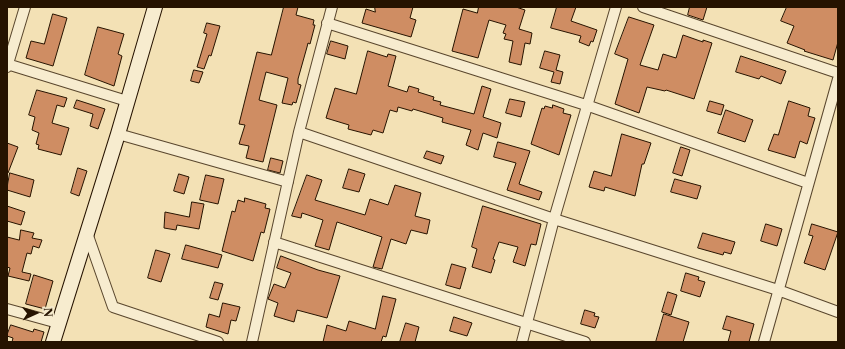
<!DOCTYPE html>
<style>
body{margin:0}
#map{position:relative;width:845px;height:349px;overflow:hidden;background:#f3e1b5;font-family:"Libre Caslon Text",serif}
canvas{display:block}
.frame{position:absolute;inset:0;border:8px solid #261300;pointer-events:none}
.north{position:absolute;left:16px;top:293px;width:40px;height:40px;-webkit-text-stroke:3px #f7eccf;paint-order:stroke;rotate:87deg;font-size:11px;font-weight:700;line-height:16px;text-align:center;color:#261300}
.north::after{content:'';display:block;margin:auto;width:14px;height:18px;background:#261300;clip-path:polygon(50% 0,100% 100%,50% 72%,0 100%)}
</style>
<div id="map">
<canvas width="845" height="349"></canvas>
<div class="frame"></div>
<div class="north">N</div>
</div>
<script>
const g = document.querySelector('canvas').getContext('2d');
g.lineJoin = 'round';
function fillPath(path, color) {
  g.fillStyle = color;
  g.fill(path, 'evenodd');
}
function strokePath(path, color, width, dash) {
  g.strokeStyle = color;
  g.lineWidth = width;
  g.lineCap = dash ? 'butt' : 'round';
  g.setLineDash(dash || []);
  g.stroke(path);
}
const building = new Path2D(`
 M284,7H298L296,15L314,20L313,25H315L310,44L308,43L307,47L298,79V84L301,85L296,103L293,102L292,105L282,103L288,78L266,72L259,100L277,105L263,162L246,158L249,146L239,144L245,125L239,124L257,52L271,55Z
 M375,7H413L410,18L416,20L411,37L362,23L366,9L375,12Z
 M479,7H516L525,10L519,29L532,33L530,44L525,43L521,65L509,62L513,41L504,39L506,34L503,33L506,25L489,20L478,58L452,51L463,9L477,13Z
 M557,7H576L571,21L597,30L593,42L591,41L589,46L579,42L581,36L551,28Z
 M690,7H707L703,20L688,15Z
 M787,7H838V42L833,60L804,51L805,50L787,43L794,26L781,21Z
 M53,14L67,18L53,66L26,58L31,41L44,44Z
 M629,17L654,25L640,65L658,70L663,54L676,58L683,35L703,42V40L712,43L694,99L666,90L665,91L647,87L639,113L615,104L628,59L615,54Z
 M207,23L220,26L211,56L209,55L204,69L197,67L207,34L204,33Z
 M98,27L124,34L118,54L122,56L114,86L85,75Z
 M331,41L348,46L345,59L327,54Z
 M368,51L387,57L388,54L396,56L388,86L407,92L409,86L419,89L418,92L434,97L433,100L441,102L440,105L474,114L482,86L491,89L483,117L501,123L497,138L483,133L478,150L466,145L471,130L442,122L443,118L413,109L412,111L398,107L397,112L390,110L383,133L373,130L371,135L348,129L349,125L326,118L335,88L356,94Z
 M545,51L560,55L556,70L563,72L560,84L551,82L554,72L540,68Z
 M741,56L786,71L781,84L761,76L759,79L736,72Z
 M194,70L203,72L199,83L191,81Z
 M37,90L67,98L64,107L57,105L52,123L69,128L61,155L38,149L39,145L36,144L39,133L32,130L35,117L29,115Z
 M510,99L525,102L521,117L506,113Z
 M77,100L105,109L98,129L90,126L93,114L74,108Z
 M710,101L724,105L721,115L707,111Z
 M789,101L810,108L808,116L815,118L807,144L800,141L795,158L768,150L774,134L778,135Z
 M553,105L564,109L563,113L571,115L559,155L531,144L542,108L544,109L545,106L552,108Z
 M726,110L753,120L745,142L718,133Z
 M622,134L651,143L644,164H642L635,196L605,187L604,191L589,187L594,171L611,176Z
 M498,142L530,151L519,184L542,192L539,200L507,190L516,163L494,157Z
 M7,143L18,147L8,173H7Z
 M681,147L690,150L682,176L673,173Z
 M427,151L444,156L441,164L424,158Z
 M271,158L283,161L280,173L268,170Z
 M78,168L87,171L79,196L71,193Z
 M349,169L365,174L359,192L343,188Z
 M10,173L34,180L30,197L7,190Z
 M179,174L189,177L184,194L174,191Z
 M206,175L224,179L218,204L200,200Z
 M307,175L322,180L315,200L365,215L370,199L388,205L395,185L421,193L415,216L430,220L427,234L411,230L406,244L391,239L382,269L373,267L382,237L337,222L329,250L315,246L323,220L302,213L301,218L292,216Z
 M675,179L701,186L697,199L671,192Z
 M245,198L266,204L265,208L270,209L264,233L261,232L253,261L222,251L232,211L235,212L238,200L244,202Z
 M192,202L204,204L199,229L177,225L176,230L164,228L165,212L189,217Z
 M7,206L25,212L21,225L7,221Z
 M483,206L541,224L536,245L531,244L525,266L513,262L518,247L499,242L493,259L495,260L491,273L472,267L477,249L472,247Z
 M766,224L782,229L777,246L761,241Z
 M812,224L838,232L825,270L804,263L813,236L809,235Z
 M21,230L34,233L32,238L42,240L39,248L33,246L31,254L27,253L22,272L31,274L29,281L8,276L10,268L7,267V237L19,240Z
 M703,233L735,242L731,254L724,252L723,255L698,248Z
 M186,245L222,255L218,268L182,259Z
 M156,250L170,254L161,282L148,278Z
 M281,256L318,270L340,276L327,318L297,310L294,322L274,316L278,303L268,299L274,284L285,288L291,273L277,268Z
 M452,264L466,268L460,289L446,285Z
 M686,273L699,277L698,280L705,282L700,297L681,291Z
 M34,275L53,281L45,309L26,304Z
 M215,282L223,284L218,300L210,298Z
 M668,292L677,295L671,315L662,312Z
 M383,296L396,299L386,337L383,336L381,342H323L327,325L346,331L349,321L375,329Z
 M223,303L240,307L236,321L231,320L228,334L206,327L209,314L219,317Z
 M585,310L595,313L594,316L599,317L595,328L581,324Z
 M664,314L689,322L683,342H656Z
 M727,316L754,324L749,342H728L731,331L723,329Z
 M454,317L472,323L467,336L450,331Z
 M406,323L419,327L415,342H400Z
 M11,325L33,332L34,329L44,332L41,342H12L13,338L7,336Z`);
fillPath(building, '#cf8d63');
strokePath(building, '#261300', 1);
const street = new Path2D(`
 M643,7L838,73
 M327,23L589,106L808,183
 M7,64L127,101
 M7,67L25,7
 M299,132L554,219L778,290L838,312
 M118,134L288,182
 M87,233L113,307L218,342
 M274,242L585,342
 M7,309L58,323
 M252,342L299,132L332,7
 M522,342L554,219L616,7
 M764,342L838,79`);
const secondary = new Path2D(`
 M53,342L118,134L155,7`);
strokePath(street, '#59462d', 12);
strokePath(secondary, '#261300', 16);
strokePath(street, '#f7eccf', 10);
strokePath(secondary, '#f7eccf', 14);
</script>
